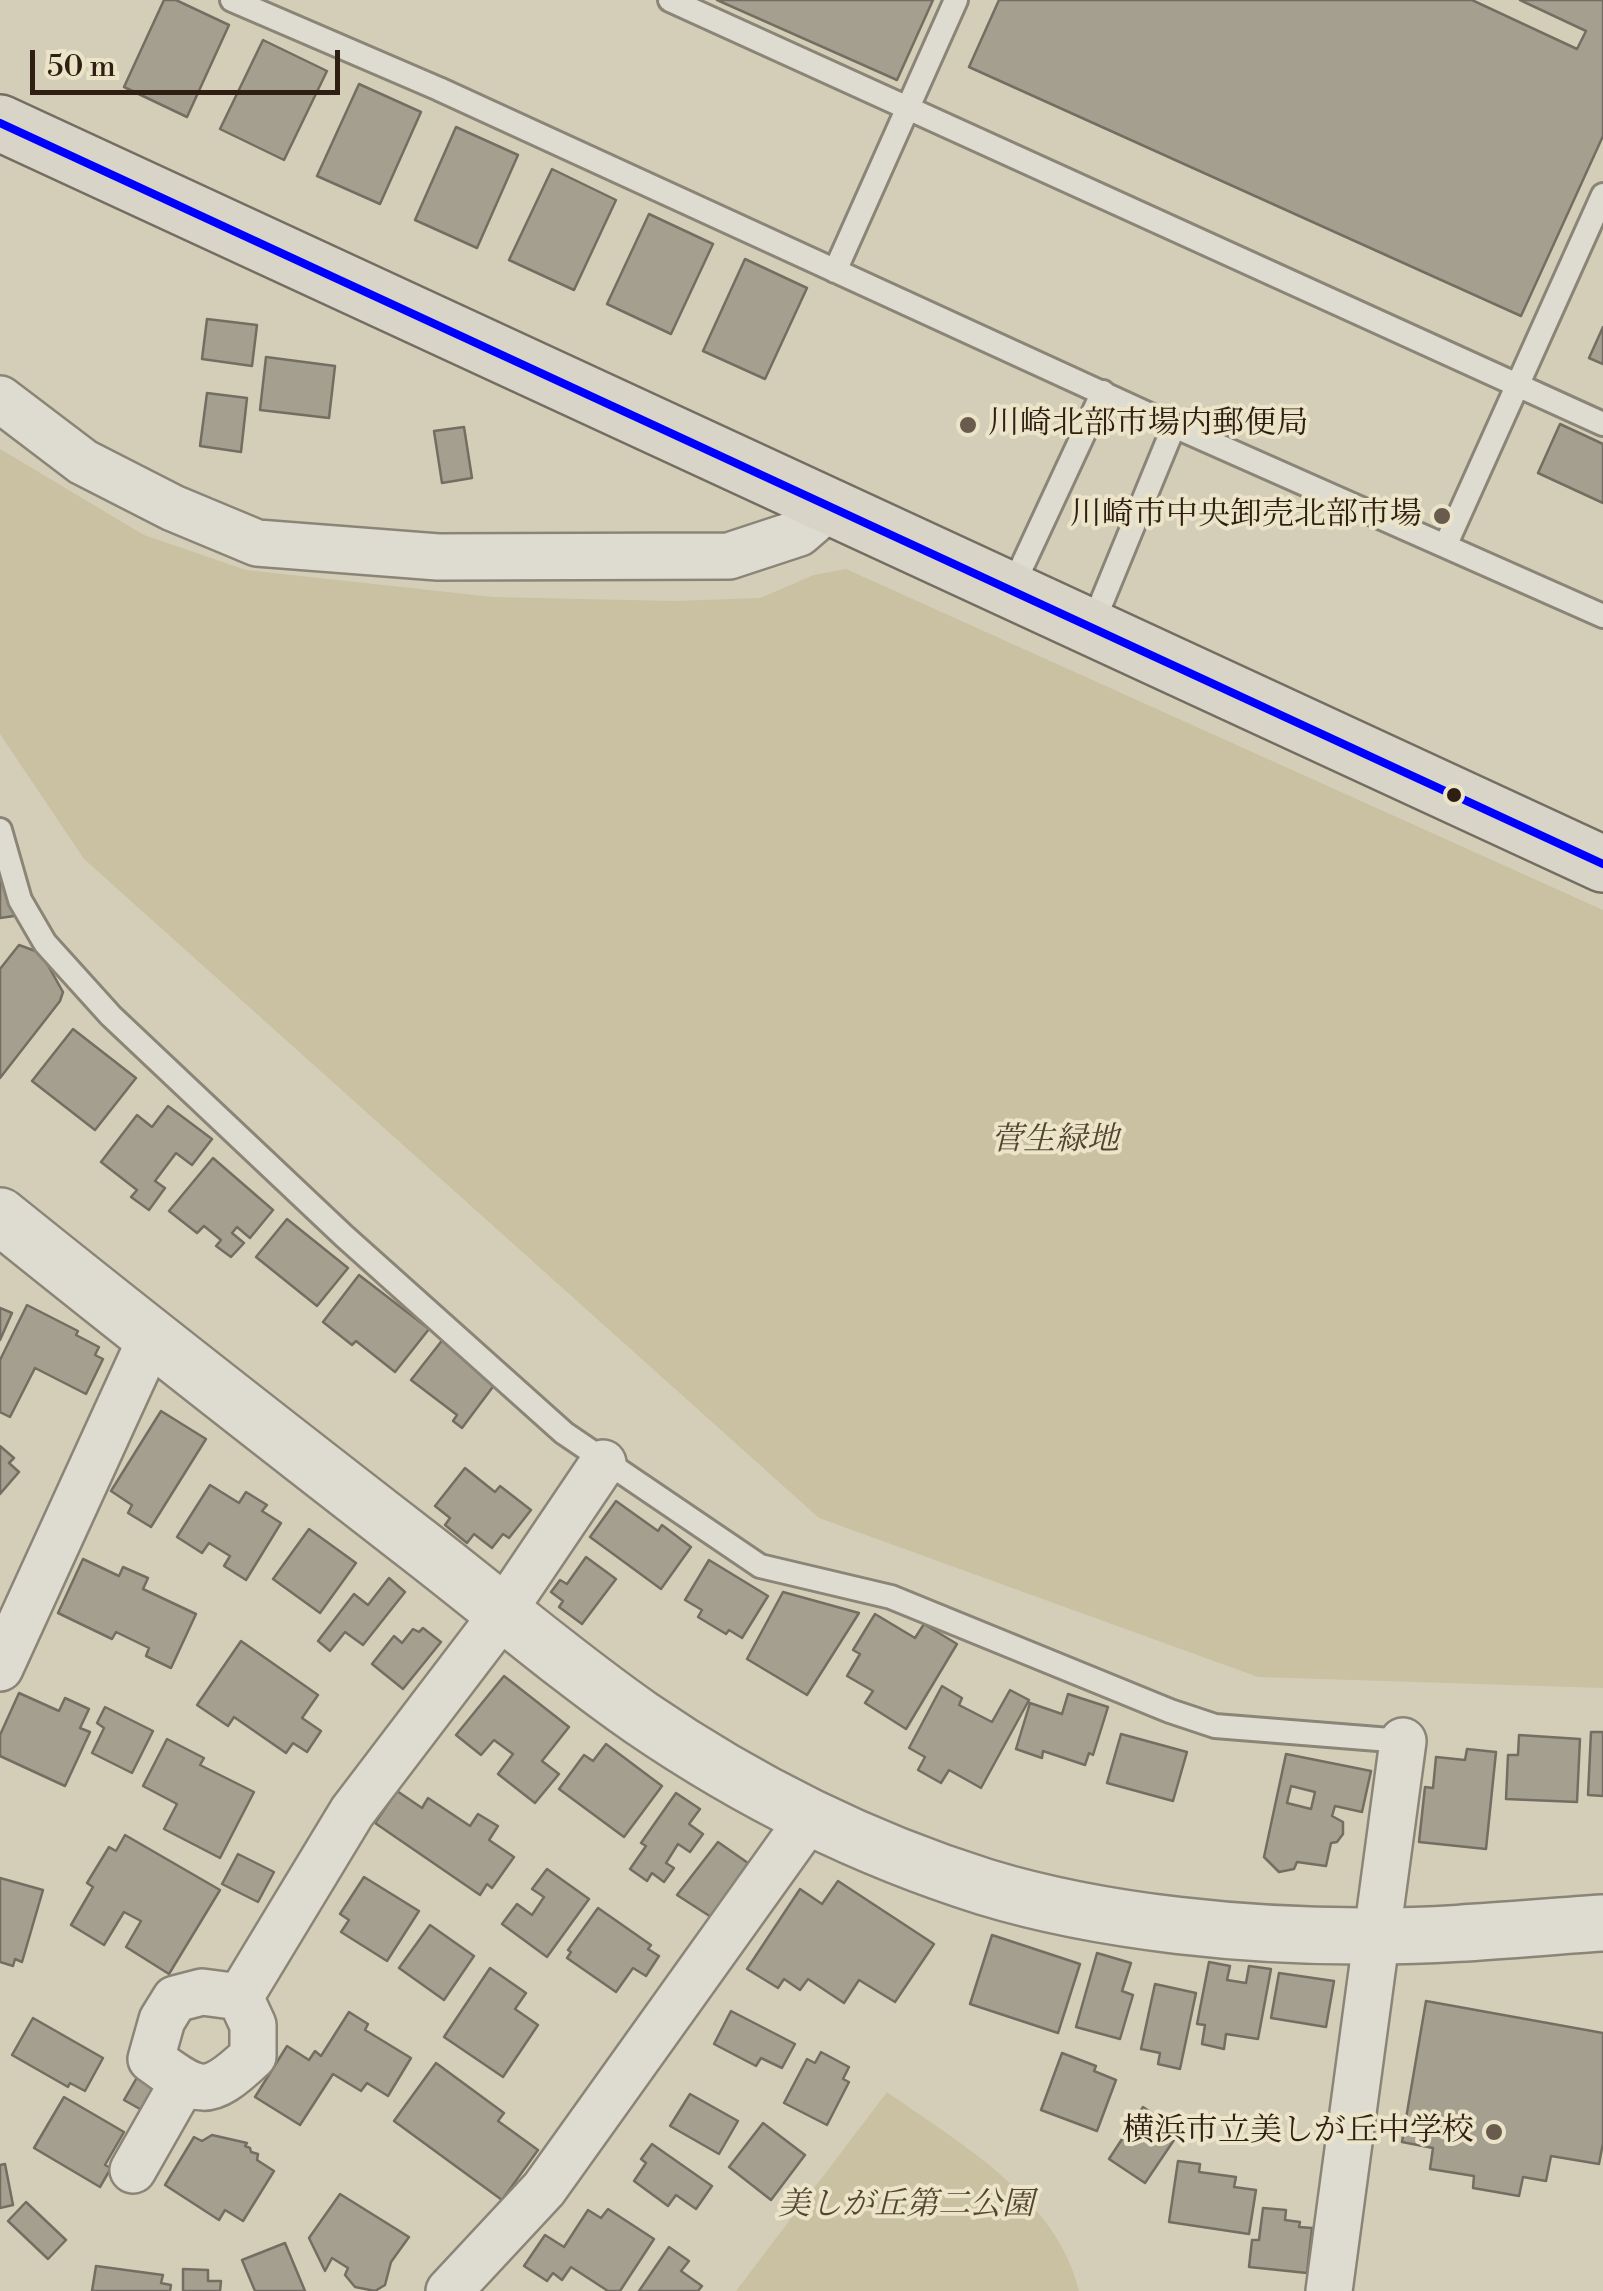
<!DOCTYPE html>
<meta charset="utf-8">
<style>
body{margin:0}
#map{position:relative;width:1603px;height:2291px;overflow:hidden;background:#d4ceb8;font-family:"Libre Bodoni",serif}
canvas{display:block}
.scale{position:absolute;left:30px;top:50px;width:310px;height:45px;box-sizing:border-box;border:5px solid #2f1e12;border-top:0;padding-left:12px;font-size:30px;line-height:35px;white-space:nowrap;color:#2f1e12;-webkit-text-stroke:8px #ebe4c9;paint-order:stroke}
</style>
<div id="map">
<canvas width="1603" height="2291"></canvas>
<div class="scale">50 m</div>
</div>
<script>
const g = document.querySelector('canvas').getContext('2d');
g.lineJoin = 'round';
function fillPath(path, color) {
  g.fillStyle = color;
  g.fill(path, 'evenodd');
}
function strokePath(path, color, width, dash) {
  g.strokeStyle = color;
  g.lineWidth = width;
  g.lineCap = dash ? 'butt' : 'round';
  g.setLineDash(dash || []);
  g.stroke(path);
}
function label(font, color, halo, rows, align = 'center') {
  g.font = font + ' "Libre Bodoni","Noto Serif JP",serif';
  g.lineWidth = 8;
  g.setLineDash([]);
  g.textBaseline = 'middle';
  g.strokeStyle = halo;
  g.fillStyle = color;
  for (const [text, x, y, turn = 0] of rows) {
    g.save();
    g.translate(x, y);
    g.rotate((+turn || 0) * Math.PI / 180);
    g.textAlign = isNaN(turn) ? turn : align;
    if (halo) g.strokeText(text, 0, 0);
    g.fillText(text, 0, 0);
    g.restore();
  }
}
fillPath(new Path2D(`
 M0,449L144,535L246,570L493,597L674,601L760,598L814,575L846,569L1603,910V1688L1258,1677L819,1518L84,859L0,734Z
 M887,2092C959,2143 1057,2198 1079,2291H736Z`), '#cac1a3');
const building = new Path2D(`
 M164,0H176L229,25L187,117L124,87Z
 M717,0H933L897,80Z
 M999,0H1472L1577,49L1586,31L1520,0H1603V136L1521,316L969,67Z
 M263,40L327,71L284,160L220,129Z
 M359,84L421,112L380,204L317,176Z
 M456,127L518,155L477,248L415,220Z
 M552,169L616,200L574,290L509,260Z
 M649,214L713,244L671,334L607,304Z
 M745,259L807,288L765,379L703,351Z
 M207,319L257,325L252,366L202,359Z
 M1603,327V364L1589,358Z
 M266,357L335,366L329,418L260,410Z
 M207,393L247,398L241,452L200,446Z
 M1560,424L1603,444V503L1538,473Z
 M464,427L472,478L442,483L434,431Z
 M10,876L14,916L0,918V877Z
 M19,945L41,953L63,992L60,1001L0,1078V969Z
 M73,1029L136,1078L95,1130L32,1081Z
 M168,1106L212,1139L192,1165L176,1153L155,1181L165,1188L149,1210L131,1197L137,1190L101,1162L137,1115L152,1127Z
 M213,1158L273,1210L250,1238L237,1227L232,1233L244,1243L231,1257L216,1246L221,1240L204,1226L197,1233L169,1211Z
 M287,1219L348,1268L317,1306L256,1257Z
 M359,1275L429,1329L395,1372L356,1341L352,1345L323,1322Z
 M27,1305L78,1331L76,1335L99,1347L95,1355L103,1359L86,1394L35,1368L10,1417L0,1412V1360Z
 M0,1308L12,1313L0,1340Z
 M444,1338L498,1380L462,1428L453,1421L457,1415L411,1380Z
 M161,1411L206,1439L151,1527L128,1513L132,1505L111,1491Z
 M0,1446L14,1458L9,1463L19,1472L0,1494Z
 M465,1468L495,1492L500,1486L531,1510L509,1538L503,1534L492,1548L474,1534L467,1543L445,1525L450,1518L435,1506Z
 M210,1485L239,1503L246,1492L267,1505L262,1511L281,1523L246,1580L224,1566L230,1556L209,1543L202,1553L177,1537Z
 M616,1501L658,1531L662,1525L691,1547L661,1589L590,1537Z
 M309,1529L356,1563L320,1613L273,1579Z
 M586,1557L616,1579L582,1624L559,1607L563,1601L551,1592L560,1580L567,1584Z
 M83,1559L119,1576L123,1567L148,1578L143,1589L196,1614L171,1668L146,1656L149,1648L116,1632L112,1639L58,1613Z
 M709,1560L768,1596L742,1638L729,1630L726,1634L698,1617L702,1610L685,1600Z
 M389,1578L405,1592L363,1645L345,1632L330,1651L318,1641L354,1594L368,1605Z
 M783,1592L859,1613L807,1695L747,1659Z
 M875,1614L915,1638L924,1624L957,1644L906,1729L865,1703L873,1691L847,1676L860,1654L853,1650Z
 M423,1628L441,1642L403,1689L372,1664L394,1636L402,1643L413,1629L419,1632Z
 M241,1641L318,1695L302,1718L321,1731L307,1752L293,1743L286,1753L234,1717L228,1726L197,1705Z
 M504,1676L569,1727L542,1761L559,1774L535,1803L498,1774L513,1754L494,1740L481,1755L456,1735Z
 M942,1686L962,1698L959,1705L992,1722L1010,1690L1029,1700L981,1788L949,1770L941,1783L918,1770L925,1757L909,1748Z
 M19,1693L59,1711L65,1698L89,1709L80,1728L90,1732L65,1786L0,1756V1735Z
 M1068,1694L1108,1707L1093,1755L1089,1753L1085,1765L1043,1751L1042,1758L1016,1749L1030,1703L1062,1714Z
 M105,1707L153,1731L132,1773L92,1753L104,1728L97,1723Z
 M1591,1732H1603V1796L1588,1795Z
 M1121,1734L1187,1752L1173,1801L1107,1783Z
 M1519,1735L1580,1739L1577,1802L1506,1799L1508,1755H1518Z
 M167,1739L204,1758L200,1765L254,1792L220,1858L164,1829L177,1804L143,1786Z
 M606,1744L662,1786L624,1837L559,1789L584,1755L593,1761Z
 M1467,1749L1496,1752L1486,1849L1419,1842L1425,1787L1433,1788L1436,1757L1465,1760Z
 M1286,1754L1371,1771L1362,1812L1335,1806L1332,1816L1343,1822V1834L1337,1842L1331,1843L1326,1866L1297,1862L1294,1869L1279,1872L1264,1857ZM1291,1786L1315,1792L1311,1809L1287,1803Z
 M397,1791L422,1808L428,1798L470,1826L478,1814L498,1826L489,1840L514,1857L492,1888L487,1884L480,1895L375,1823Z
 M676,1793L700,1809L689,1824L703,1834L690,1852L678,1844L666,1863L674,1868L664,1882L652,1873L647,1881L630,1869L646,1846L641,1843Z
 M125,1835L220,1890L169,1974L126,1947L141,1921L124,1912L104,1945L71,1925L93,1887L87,1883L109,1847L116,1851Z
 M718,1842L748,1863L711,1917L677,1895Z
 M238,1854L274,1872L258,1902L222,1884Z
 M547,1869L589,1899L547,1957L502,1924L517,1904L532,1915L544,1897L532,1889Z
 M364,1877L419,1911L387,1961L341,1932L349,1920L340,1914Z
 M0,1878L43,1890L22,1962L15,1959L13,1966L0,1962Z
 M838,1881L934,1944L895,2002L859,1980L844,2003L808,1979L800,1990L784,1979L778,1988L747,1969L800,1889L822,1904Z
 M598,1908L651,1945L648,1949L659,1956L646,1976L633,1968L616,1992L567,1958L571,1952L568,1950Z
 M430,1925L474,1956L444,2000L399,1968Z
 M992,1935L1080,1964L1058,2033L970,2004Z
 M1097,1953L1131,1963L1122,1991L1133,1995L1120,2039L1076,2027Z
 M1209,1962L1230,1966L1227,1980L1246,1983L1249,1966L1271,1969L1258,2039L1226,2034L1224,2049L1202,2044L1205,2025L1197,2024Z
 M490,1968L526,1993L515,2009L538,2025L503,2077L444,2037Z
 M1279,1973L1334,1981L1326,2027L1271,2018Z
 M1155,1984L1196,1993L1180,2069L1158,2064L1160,2053L1141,2049Z
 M1426,2001L1603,2033V2143L1599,2164L1551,2156L1546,2181L1523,2177L1519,2196L1473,2188L1474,2176L1430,2169L1433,2148L1402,2142Z
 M731,2011L795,2044L782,2068L761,2058L756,2066L714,2044Z
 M349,2012L368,2024L365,2030L411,2058L388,2096L367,2083L361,2091L333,2074L300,2125L255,2097L287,2046L309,2060L315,2051L321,2056Z
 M33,2018L103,2058L85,2091L70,2083L68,2087L12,2055Z
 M821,2052L849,2067L843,2079L849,2082L827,2125L784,2103L807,2059L815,2063Z
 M1062,2053L1096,2066L1094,2071L1116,2080L1097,2131L1041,2110Z
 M436,2063L504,2113L498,2121L538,2150L502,2200L394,2121Z
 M139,2074L162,2088L147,2113L124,2100Z
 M690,2094L738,2121L719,2154L670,2126Z
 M64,2097L124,2132L105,2165L111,2168L100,2187L34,2148Z
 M1143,2107L1170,2125L1164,2133L1174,2140L1145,2183L1109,2159Z
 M763,2123L805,2155L771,2200L729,2167Z
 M212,2135L247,2143L245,2146L250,2148L251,2152L258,2154L257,2160L274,2171L243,2221L225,2210L219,2220L165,2185L194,2137L202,2141Z
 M652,2144L712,2186L696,2209L676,2195L668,2206L634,2181L646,2163L641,2159Z
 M1178,2161L1200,2164L1199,2172L1236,2177L1234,2187L1256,2190L1249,2234L1169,2222Z
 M5,2164L13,2205L0,2208V2165Z
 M340,2194L409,2237L391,2262L385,2285L375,2291L355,2287L345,2275L348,2268L332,2258L325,2271L309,2238Z
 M26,2202L66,2240L48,2259L8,2221Z
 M1263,2208L1286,2210L1285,2220L1300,2222L1299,2227L1312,2228L1307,2273L1249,2267L1252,2240H1259Z
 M608,2209L654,2239L620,2291H608L571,2267L562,2280L553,2273L547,2281L524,2266L545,2235L564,2247L588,2210L601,2218Z
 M285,2243L305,2291H255L242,2260Z
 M669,2247L689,2261L681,2271L702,2286L698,2291H639Z
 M96,2266L163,2275L161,2283L171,2285L170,2291H92Z
 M183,2269L208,2270V2281H221L220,2291H183Z`);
fillPath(building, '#a59f90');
strokePath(building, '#746e62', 2.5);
const service = new Path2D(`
 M232,0L439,89L1174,426L1603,616
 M670,0L1603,424
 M835,271L956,0
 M1446,544L1603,195
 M1010,592L1103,392
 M1091,628L1174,426
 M0,830L20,900L45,943L111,1016L344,1236L564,1433L760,1566L891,1597L1170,1711L1215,1726L1403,1741`);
const minor = new Path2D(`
 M0,399L83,462L173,508L257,543L438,557L729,556L799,533L828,508
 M0,1668L151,1338
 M240,1997L202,1992L175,1999L162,2020L151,2059C200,2095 207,2099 253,2056V2025L240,1997L352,1812L489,1632L603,1463
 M133,2170L183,2082
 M449,2291L544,2189L810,1817
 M1329,2291L1403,1741`);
const tertiary = new Path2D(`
 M0,1216C135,1325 272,1432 410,1539C487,1598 562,1663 641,1718C746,1790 864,1849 985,1887C1103,1923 1251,1937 1375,1936C1451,1936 1527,1928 1603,1923`);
const primary = new Path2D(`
 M0,123L1603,864`);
strokePath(service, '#8b8578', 28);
strokePath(minor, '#8b8578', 50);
strokePath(tertiary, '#8b8578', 60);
strokePath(primary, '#746e62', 60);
strokePath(service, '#dedcd0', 22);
strokePath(minor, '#dedcd0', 45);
strokePath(tertiary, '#dedcd0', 55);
strokePath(primary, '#d8d5c8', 55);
strokePath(new Path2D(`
 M0,123L1603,864`), '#00f', 8);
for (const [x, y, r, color] of [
 [968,425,10,"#695c4c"],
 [1442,516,10,"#695c4c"],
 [1454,795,9,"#2f1e12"],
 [1494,2132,10,"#695c4c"]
]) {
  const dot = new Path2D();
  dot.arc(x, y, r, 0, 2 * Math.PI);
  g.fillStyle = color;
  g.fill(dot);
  strokePath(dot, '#ebe4c9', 4);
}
label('32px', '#2f1e12', '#ebe4c9', [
 ["川崎北部市場内郵便局",988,425,"left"],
 ["川崎市中央卸売北部市場",1422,516],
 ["横浜市立美しが丘中学校",1474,2132]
], 'right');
label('italic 32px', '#544432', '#ebe4c9', [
 ["菅生緑地",1055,1141],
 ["美しが丘第二公園",906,2206]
]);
</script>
